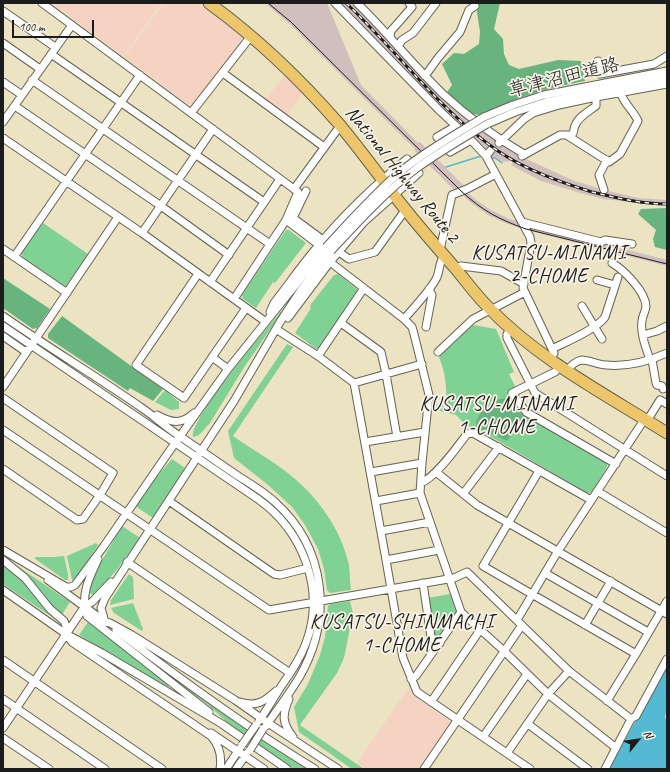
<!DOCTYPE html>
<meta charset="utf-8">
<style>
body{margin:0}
#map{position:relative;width:670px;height:772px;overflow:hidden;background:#ebe3c2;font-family:Caveat,sans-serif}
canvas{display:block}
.frame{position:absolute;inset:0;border:4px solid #1c1c1c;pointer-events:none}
.north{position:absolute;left:618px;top:720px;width:40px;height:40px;-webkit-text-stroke:3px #f7f3e8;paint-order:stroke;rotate:60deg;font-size:11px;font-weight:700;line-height:16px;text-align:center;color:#1c1c1c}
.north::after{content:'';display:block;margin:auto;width:14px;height:18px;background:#1c1c1c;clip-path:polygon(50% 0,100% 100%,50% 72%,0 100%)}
.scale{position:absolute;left:12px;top:20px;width:82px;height:18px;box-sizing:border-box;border:2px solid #1c1c1c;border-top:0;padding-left:5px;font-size:12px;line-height:14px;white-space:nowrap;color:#1c1c1c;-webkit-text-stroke:3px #f7f3e8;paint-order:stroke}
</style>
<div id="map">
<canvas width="670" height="772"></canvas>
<div class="frame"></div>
<div class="north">N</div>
<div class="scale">100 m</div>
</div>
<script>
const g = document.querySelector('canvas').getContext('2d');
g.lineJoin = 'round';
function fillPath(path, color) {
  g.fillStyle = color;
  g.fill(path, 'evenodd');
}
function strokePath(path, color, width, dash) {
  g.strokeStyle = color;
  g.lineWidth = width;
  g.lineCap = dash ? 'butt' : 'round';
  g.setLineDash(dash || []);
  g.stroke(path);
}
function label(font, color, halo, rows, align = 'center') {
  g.font = font + ' Caveat,"Klee One",sans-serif';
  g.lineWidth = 3.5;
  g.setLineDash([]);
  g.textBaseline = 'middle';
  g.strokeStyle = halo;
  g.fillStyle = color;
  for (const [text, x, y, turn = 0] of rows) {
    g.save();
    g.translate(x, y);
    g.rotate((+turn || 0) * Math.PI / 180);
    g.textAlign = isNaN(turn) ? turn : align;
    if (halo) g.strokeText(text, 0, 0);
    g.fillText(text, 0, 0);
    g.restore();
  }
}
fillPath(new Path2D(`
 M51,3H162L123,56Z
 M164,3H198L241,34L242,42L193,104L189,105L124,57Z
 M286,74L304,92L286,117L264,101Z
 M409,687L412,695L448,720L449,724L418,769H366L357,763Z`), '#f5d2c2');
fillPath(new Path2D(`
 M265,3H327L361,85L418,143L420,142L464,186V189L476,200L491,210L509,219L520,222L667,260V266L523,229L508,224L488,215L470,202L458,190L455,191L414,150L415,149L291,25Z
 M341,3H354L377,28L496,140V142L502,146L504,145L520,155L518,157H522L572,180L604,190L638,198L667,200V206L603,199L580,193L541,181L511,165L513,162L511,161L502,162L495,158L490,157L489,156L495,151L489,147L484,149L458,124Z`), '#d1bfbd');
fillPath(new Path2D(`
 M43,223L88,254L66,286H63L23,258L21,253Z
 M286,230H289L306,243L275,283L273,282L256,308L243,299L242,295Z
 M338,274L357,289L358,291L320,347L316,349L295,333L311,308L310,307L311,304L334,275Z
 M283,309H284L243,369L210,423L200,434L197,436L193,437C189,419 268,327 283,309Z
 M473,325L496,329L514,372L509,374L516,388L508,393L523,413L607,463V467L592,492L587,493L502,443L475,428L467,426L456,415L434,409V403L446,407C447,389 446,374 439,357Z
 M287,344L293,347L233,436C251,449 272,460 289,474C318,497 341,529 349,565C350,573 350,582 351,590L330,593L327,590L324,569L318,549L305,525L292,507L267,484L234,458L228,431Z
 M165,390L179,402V409L171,410L155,402Z
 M172,459L185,468L180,479L153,518L135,506L149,486Z
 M122,526L140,538L116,571L93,595L88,592L97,569Z
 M96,543L98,545L76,578L72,580L67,556Z
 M64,556L68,574V580H65L34,558L36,557H54Z
 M10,561L70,602L61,616L9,563Z
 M3,564L17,574L58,620V621L3,584Z
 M129,574L133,577L134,599L110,605L111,600Z
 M450,594L456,610V615L440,637H438L435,636L428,598Z
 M350,601L353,613L344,658L337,673L300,725L364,769H352L299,732L294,707L308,684L320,655L325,637L328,606L331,604Z
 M133,603L143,629L142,631L114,613L111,608Z
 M88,622L129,654L169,686L168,688L79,635Z
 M123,639C183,684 243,731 307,769H294L228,723L206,703L180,685L123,641Z`), '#80d294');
fillPath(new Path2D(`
 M480,3H500L494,29L503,39L504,54L509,65L519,69L558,60L581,61L585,81C556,87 528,93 501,106C495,109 486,115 479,115C465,114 456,102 447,92L452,85L442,64L454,53L464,54L479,44L480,32L476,6Z
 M667,208V250L655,247L653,239L656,230L638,214L641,209Z
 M3,278L50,309L37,328L33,329L3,308Z
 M62,316L163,389L153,401L130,388L128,391L48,338V334Z
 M508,397L524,418L507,441L476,427C475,418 484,407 492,402C496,399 503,399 508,397Z`), '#68b47e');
fillPath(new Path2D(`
 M667,664V708L665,717L667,722V761L666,769H609Z`), '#54b9d2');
strokePath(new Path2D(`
 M490,158H495L502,163
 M446,167L478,157L483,156`), '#54b9d2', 1.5);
const minor = new Path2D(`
 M42,3L298,192L286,220L234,299
 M335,3L440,111L473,142L486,156L530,237L531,243L523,288L554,353L550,360
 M357,3C387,32 413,65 443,94C468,117 495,137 524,154
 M3,11L55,47
 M390,37L391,31L412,7L409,3
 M3,43L40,69
 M398,46L402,40L413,33L436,3
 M51,54L264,202
 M598,61L600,74L654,64L667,56
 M223,73L324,147
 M425,76L438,58L460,32L469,10L475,6
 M32,80L270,244
 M3,82L22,95
 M15,106L161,206L229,255
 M191,113L251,36
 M484,117L513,105L544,95L667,71
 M3,122L72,25
 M487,124L515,112L546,102L667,78
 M456,126L437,137L450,152L471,140
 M568,136L609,162L620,154L638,121C634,111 623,103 621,93
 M3,138L142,233L266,322
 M499,143L524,119L533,113L559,105L596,97L667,84
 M486,156L491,150
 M522,156L560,135H572C575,131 573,129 575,126C578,117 589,111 596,106V97
 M294,189L340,126
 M604,190L599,175L607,160
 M306,191L293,218L323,240
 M286,220L319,245
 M522,222L601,242L605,240L632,244
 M142,233L213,129
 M3,249L67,293
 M440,250L452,195L467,189L496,174
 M331,251L301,290L280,322L234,401L105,598L101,608L105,622L110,623L132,635L235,700L268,723L338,769
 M339,252L349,259L375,252L406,209
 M14,257L140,75
 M330,262L404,319L412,327L414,334L429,395L422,463L420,493L461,612L504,651L548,694L616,748
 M612,263C624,270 645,291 646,306C646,311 642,316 642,321C640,333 646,348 650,360
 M455,269L461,266L501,271L524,284
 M198,274L136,365L184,398L246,308
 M597,280L615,285
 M210,282L280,179
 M582,306L602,339
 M270,312L274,303C289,284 303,263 319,245C345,213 375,185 407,159L419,173L363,223L330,262L288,318
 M3,316C49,348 96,376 142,408C155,417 167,428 181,437C200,450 219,463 238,476C251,484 264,492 275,502C326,548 333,618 300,676C290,693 277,710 266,726
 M404,319C412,310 433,287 437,277C440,269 439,262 444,256
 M341,323L381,352L386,374L397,437
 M3,326L258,499C303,531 326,590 306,643C300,659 291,672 282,685C274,697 267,710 259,721
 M426,327L432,295L429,289
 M511,330L507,334V338L535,393L667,476
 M279,331L318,356L354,383L386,560L403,658L417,692L530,769
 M643,335L657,331L667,326
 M3,336L26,352
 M552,349C566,342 597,329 605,317L618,277
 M438,352L473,319L525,292
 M318,356L364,288
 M212,357L228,369
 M652,360L656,383L657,385L662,386L663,389
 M560,366L555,372L512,393L526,412L616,464
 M567,371C570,366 576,361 582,360C589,360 599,365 606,365C628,367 647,362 667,353
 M354,383L422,364
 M3,387L118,217
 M3,398L113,473L100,495L83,519L77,520L3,469
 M157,415C172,423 181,425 194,413
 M3,430L269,610L454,578L467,572L569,671L631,719
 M365,442L425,432
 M539,471L483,566L636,654L667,601
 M371,472L422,463
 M436,472L477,505L667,614
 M421,483C436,477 457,447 467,434L473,433L591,500
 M597,491L667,533
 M463,494L499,447
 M169,501L274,574L280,575L308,568
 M376,501L420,493
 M381,531L430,522
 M3,550L66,587H71L75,585L104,546L168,453L228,369L326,247
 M98,559C89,578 80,596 87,616L209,712
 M3,560L25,578L50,609L64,621L66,626V634L72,642L211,736C219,745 222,757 220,769
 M386,560L439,550
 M127,562L290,673
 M545,573L648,632
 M48,580L104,621
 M423,583L431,637L440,643
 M3,590L66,634L102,653L222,724L287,769
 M517,620L558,551L642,423L650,416L660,400L667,404
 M585,625L611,581
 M116,630C180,679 246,727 315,769
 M3,660L162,769
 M411,679L416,676L461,612
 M3,699L105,769
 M289,699C282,715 282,723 293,737
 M607,701L636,654
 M240,702C256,707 264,702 276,691
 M431,702L480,630
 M528,724L588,769
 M3,728L85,606L92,602L111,582
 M211,733L264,769
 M483,737L527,674
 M3,738L49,769
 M507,753L548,694L569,671
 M226,769L240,748
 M236,769L247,753
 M424,769L522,625
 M605,769L631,719L636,716L667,659`);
const highway = new Path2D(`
 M209,3C257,38 300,79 339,124C358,147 376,171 394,195C413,220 434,244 455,268C466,281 476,295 488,307C539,360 605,394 667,433`);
strokePath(minor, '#646256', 9);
strokePath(highway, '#646256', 13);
strokePath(minor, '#fff', 7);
strokePath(highway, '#ecc669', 11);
strokePath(new Path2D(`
 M268,3L291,22L461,191C483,211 498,219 526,229L667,264`), '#1c1c1c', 1);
const rail = new Path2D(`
 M346,3C397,51 440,111 498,151C526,170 560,182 592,192C617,198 642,204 667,204`);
strokePath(rail, '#1c1c1c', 3);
strokePath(rail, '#f7f3e8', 1.5, [4.5]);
const minorBridge = new Path2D(`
 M326,247C350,221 374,194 401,171C427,150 456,134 484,117
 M331,251C358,222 385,192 417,168C439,152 463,138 487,124
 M242,745L256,725
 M250,750L263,729`);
strokePath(minorBridge, '#646256', 9, []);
strokePath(minorBridge, '#fff', 7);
label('19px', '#1c1c1c', '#f7f3e8', [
 ["草津沼田道路",564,78,-14],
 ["National Highway Route 2",402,175,51]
]);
g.letterSpacing = '1px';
label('20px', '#1c1c1c', '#f7f3e8', [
 ["KUSATSU-MINAMI",549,254],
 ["2-CHOME",549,277],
 ["KUSATSU-MINAMI",497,405],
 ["1-CHOME",497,428],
 ["KUSATSU-SHINMACHI",402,623],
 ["1-CHOME",402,646]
]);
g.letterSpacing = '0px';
</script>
